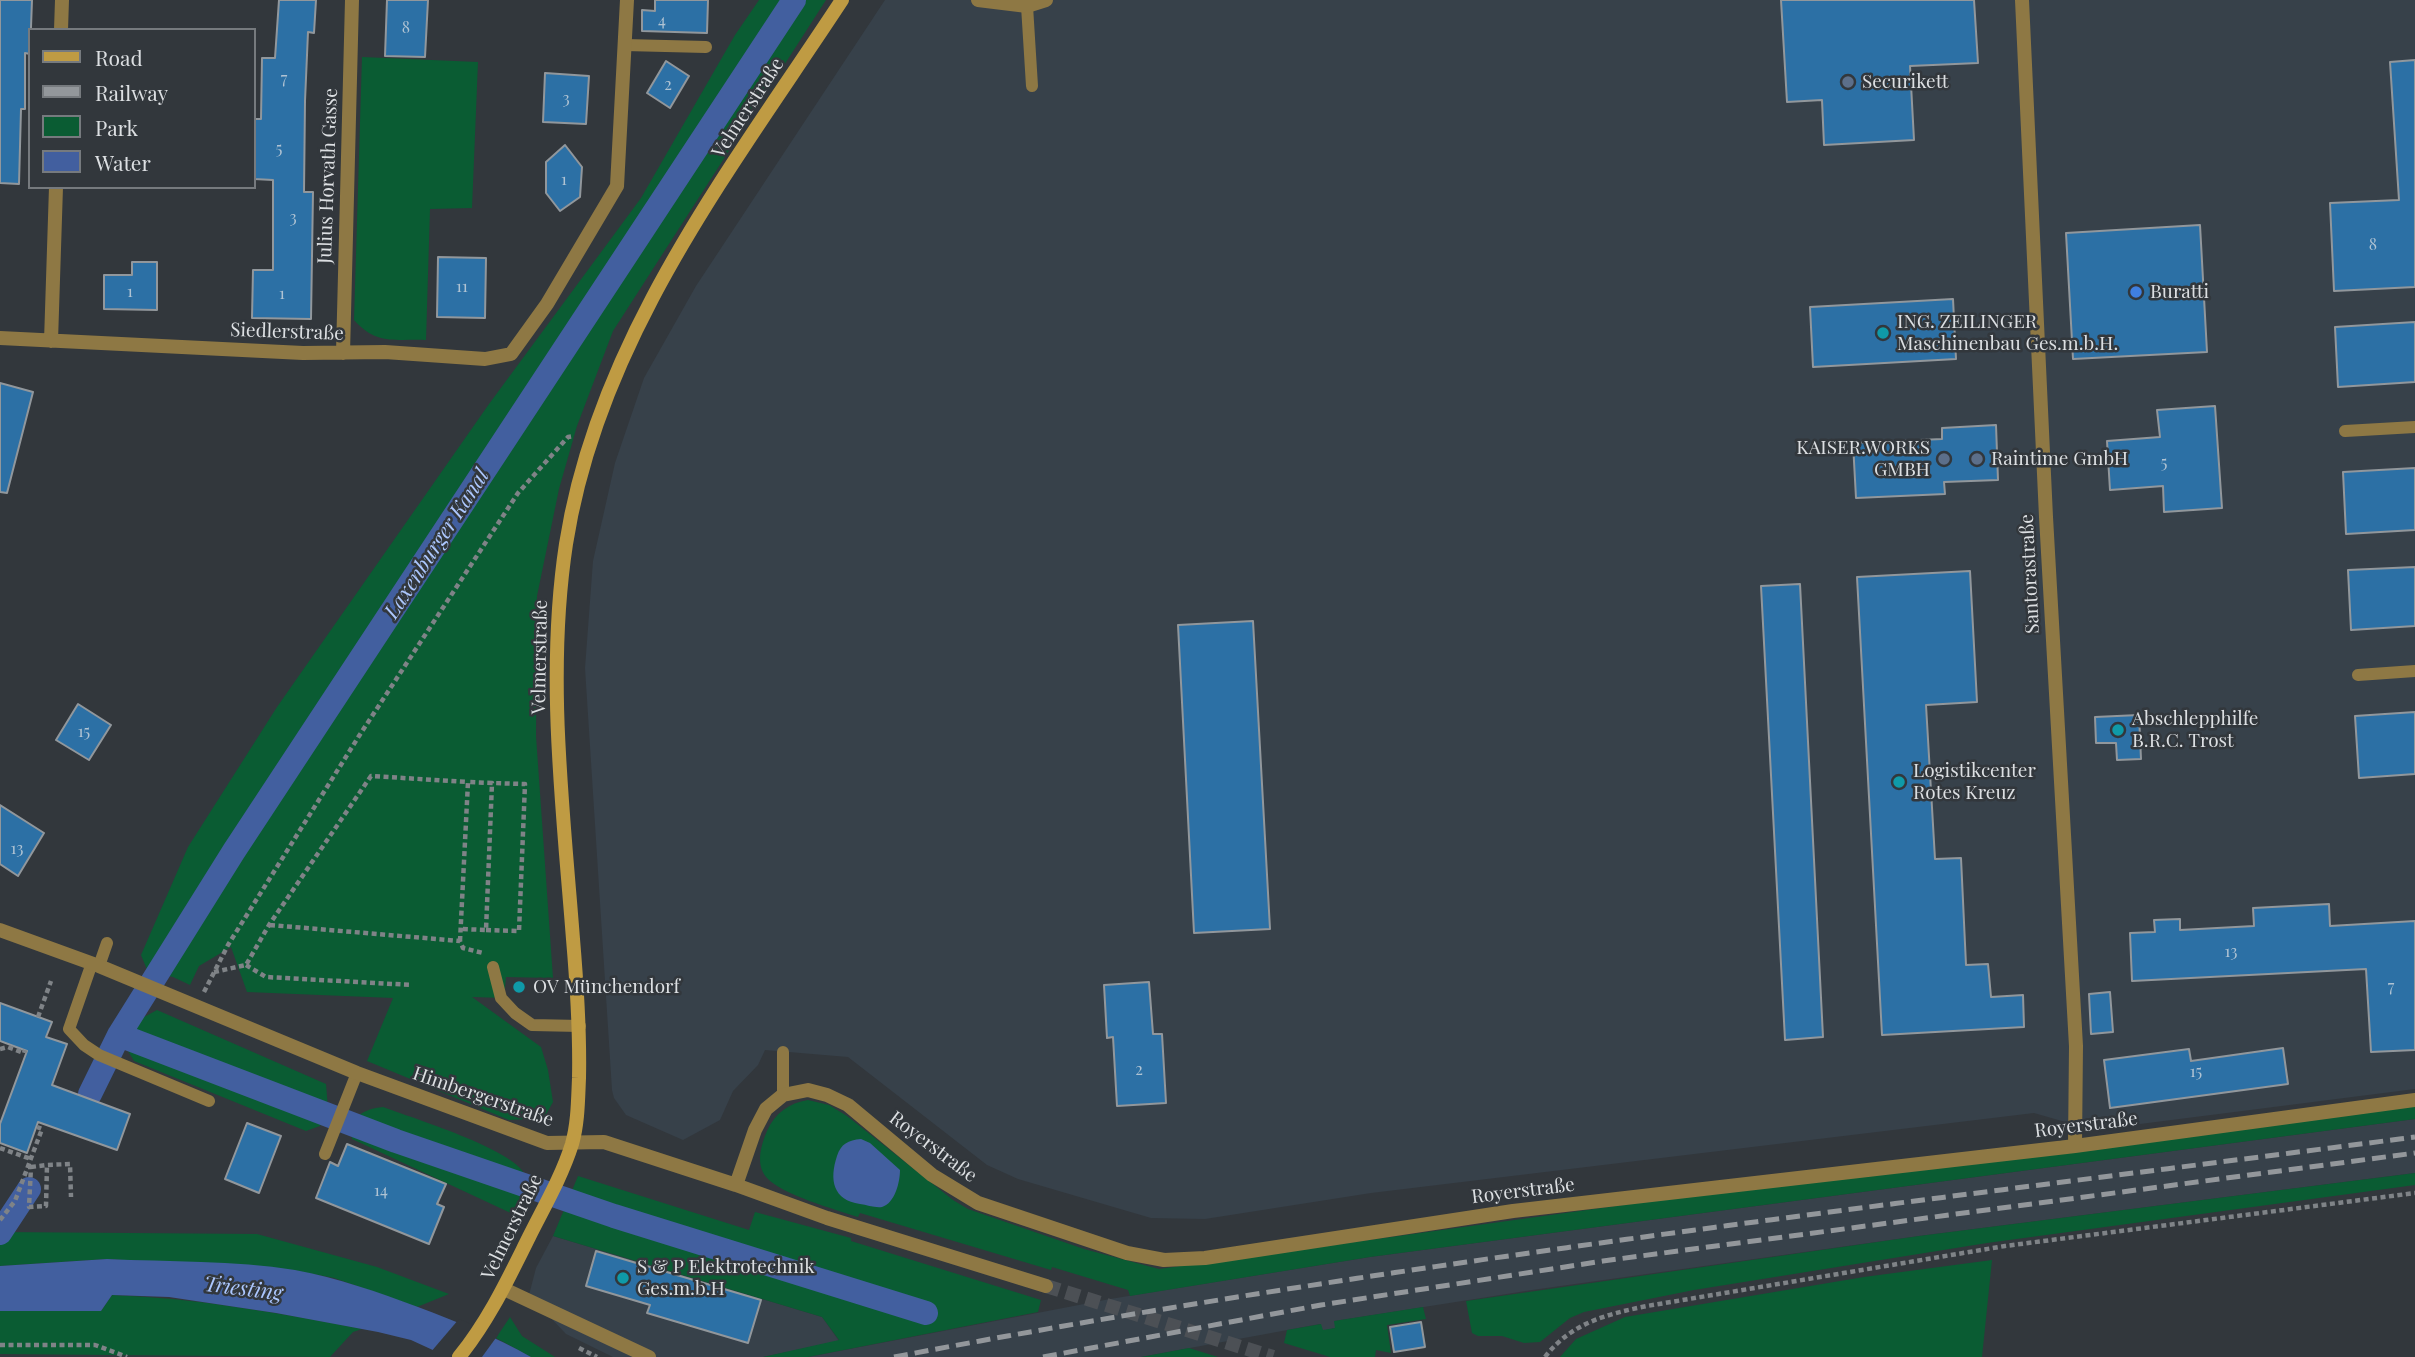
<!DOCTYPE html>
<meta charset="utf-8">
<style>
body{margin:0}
#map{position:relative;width:2415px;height:1357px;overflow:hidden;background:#32373c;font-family:"Playfair Display",serif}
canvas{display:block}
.legend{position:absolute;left:28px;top:28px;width:228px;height:161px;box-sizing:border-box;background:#32373c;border:2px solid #767a7e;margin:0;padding:9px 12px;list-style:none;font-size:21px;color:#dcdfe2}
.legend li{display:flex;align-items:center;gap:14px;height:35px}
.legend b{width:35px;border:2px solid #767a7e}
</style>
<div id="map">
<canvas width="2415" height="1357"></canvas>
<ul class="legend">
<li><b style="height:9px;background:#bf9b43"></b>Road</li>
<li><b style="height:9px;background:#93979b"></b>Railway</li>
<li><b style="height:19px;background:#0a5c33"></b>Park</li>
<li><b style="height:19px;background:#425f9f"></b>Water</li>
</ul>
</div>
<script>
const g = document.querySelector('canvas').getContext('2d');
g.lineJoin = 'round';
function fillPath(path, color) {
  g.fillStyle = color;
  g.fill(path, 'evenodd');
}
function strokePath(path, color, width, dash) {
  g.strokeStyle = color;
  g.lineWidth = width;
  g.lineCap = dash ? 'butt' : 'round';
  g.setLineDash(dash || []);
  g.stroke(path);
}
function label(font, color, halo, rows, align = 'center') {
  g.font = font + ' "Playfair Display",serif';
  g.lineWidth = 5;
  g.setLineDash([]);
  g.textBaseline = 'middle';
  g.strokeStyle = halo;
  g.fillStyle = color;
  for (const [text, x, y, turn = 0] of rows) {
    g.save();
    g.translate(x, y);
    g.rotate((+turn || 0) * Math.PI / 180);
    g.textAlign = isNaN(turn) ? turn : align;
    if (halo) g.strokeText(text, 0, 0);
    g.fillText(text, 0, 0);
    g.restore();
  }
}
fillPath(new Path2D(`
 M885,0H2415V1089L2093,1130L2034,1113L1371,1193L1205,1219L1151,1218L1018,1179L987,1165L848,1057L765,1050L758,1065L733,1091L720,1120L683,1140L626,1115L614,1098L612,1090L585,668L593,561L615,463L644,378L696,286Z
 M2415,1119V1173L1919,1236L1532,1290L1335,1321V1328L1322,1331L1320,1324L1141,1357H808L1110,1299L1370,1257Z
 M553,1236L822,1317L839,1341L763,1357H613L566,1334L529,1295L536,1268Z`), '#37414a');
fillPath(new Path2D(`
 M759,0H826L613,331L577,426L559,489L537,596L536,736L553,978L506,977L504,998L472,997L541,1047L548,1070L553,1102L544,1118L509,1120L367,1061L393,998L247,992L231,947L199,966L190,985L173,977L148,972L141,955L188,847L277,707L489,404L641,198L735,35Z
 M362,57L478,62L472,208L430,209L426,340C394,339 376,345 354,320Z
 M157,1010L326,1084L328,1108L320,1126L306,1131L134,1061L125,1046L133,1023Z
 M808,1100L829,1105L847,1116L953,1200L968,1209L1084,1249L1159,1269L1674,1198L2415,1106V1119L1370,1257L1130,1296L1128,1290L1052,1267L1051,1270L860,1213L858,1217C834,1209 783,1195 767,1178C755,1165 761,1145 767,1131C775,1113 789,1103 808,1100Z
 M383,1107C412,1118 514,1149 525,1175C532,1191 523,1202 515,1215L352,1139C349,1117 363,1109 383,1107Z
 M2415,1173V1185L1987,1243L1694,1290L1584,1312L1570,1318L1540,1342L1524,1343L1502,1336H1478L1472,1333L1466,1301L1919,1236Z
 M578,1176L749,1230L755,1212L851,1238V1241L1041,1300L1038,1312L808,1357H763L839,1340L822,1317L553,1236Z
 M0,1232L257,1234L377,1267L449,1294L417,1307L334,1278L292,1270L107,1259L0,1266Z
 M1992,1260L1982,1357H1560L1576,1339L1625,1317L1864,1277Z
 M112,1295C196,1298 279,1313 362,1329L353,1332L330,1357L0,1354V1311H101Z
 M1423,1307L1426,1319L1387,1325L1391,1353L1376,1350L1375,1357H1330L1284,1343L1287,1330L1321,1324L1323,1330L1335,1328L1334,1321Z
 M510,1317L522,1336L555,1357H531L496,1338Z
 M1189,1348L1218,1357H1141Z`), '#0a5c33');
fillPath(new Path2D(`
 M861,1139L870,1143L900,1170C900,1182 895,1203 882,1207C875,1208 867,1205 860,1204C833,1200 829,1180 837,1156C841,1144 848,1140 861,1139Z
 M107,1259C169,1262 234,1260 295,1270C338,1278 378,1292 418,1307C457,1322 495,1336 531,1357H448L411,1340L378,1332L276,1313L169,1297L112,1295L101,1311H0V1266Z`), '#425f9f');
fillPath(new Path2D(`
 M459,1319L498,1335L482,1357H440L430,1353Z`), '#32373c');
strokePath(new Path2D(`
 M119,1035L396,1141L614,1216L926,1313
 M90,1094L119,1035L234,851L794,0
 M0,1233L29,1189`), '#425f9f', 24);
const building = new Path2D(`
 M0,0H32L30,54L25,53V109H21L19,184L0,183Z
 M279,0H316L314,33L308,32L305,101L304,192H313L311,319L252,318L253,270H273V180L254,179V119H261L262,58H275Z
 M387,0H428L425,57L385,56Z
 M655,0H708L707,33L642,31V10L655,11Z
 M1781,0H1974L1978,63L1910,66L1914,140L1824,145L1822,100L1787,102Z
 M2415,60V287L2334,291L2330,203L2399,200L2390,62Z
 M666,61L689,76L670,108L647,93Z
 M545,73L589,76L586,124L543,122Z
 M565,145L582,167L580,197L560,211L546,193V162Z
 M2200,225L2207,352L2073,359L2066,233Z
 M438,257L486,258L485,318L437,317Z
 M132,262H157V310L104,309V275H132Z
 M1953,299L1956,359L1813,367L1810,307Z
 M2415,322V382L2338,387L2335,327Z
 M0,383L33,392L7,493L0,492Z
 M2215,406L2222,508L2164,512L2163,486L2110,490L2107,441L2160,437L2157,410Z
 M1996,425L1998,480L1944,482L1945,494L1856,498L1853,443L1942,439V428Z
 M2415,468V530L2346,534L2343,472Z
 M2415,567V626L2351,630L2348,570Z
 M1970,571L1977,702L1926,705L1935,859L1961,858L1966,965L1988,964L1991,997L2023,995L2024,1027L1882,1035L1857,577Z
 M1800,584L1823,1037L1785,1040L1761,586Z
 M1253,621L1270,929L1194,933L1178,625Z
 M78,704L111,725L89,760L56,740Z
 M2415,712V774L2359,778L2355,716Z
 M2139,715L2141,759L2117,760L2116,743H2096L2095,717Z
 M0,805L44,833L18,876L0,864Z
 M2329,904L2330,926L2415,921V1050L2371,1052L2366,969L2132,981L2130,933L2155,932L2154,920L2180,919V930L2254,926L2253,908Z
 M1149,982L1153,1034H1162L1166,1103L1117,1106L1113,1037L1107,1038L1104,985Z
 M2110,992L2113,1032L2091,1034L2089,994Z
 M0,1003L52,1022L46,1037L67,1044L52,1085L130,1114L117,1150L38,1122L27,1153L0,1143V1124L27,1051L0,1041Z
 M2283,1048L2288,1084L2110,1108L2104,1060L2189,1049L2191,1061Z
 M247,1123L281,1136L259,1193L225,1179Z
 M347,1144L446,1184L437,1204L444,1207L429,1244L316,1198L330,1162L338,1166Z
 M596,1251L761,1300L748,1343L647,1313L650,1305L586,1286Z
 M1421,1322L1425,1347L1394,1352L1390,1327Z`);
fillPath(building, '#2c70a5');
strokePath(building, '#91979c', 2);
strokePath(new Path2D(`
 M1046,1286L1273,1357`), '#4c5055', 14, [14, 7]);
strokePath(new Path2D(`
 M270,925L460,941L463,948L483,953
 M486,930L519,931L525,784L492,783
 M460,941L468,782L492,783L486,930L462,929
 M246,965L266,977L412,985
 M214,972L246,965L269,925L371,776L468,782
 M204,992L228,945L359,736L518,493L568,437L574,436
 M38,1017L51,981
 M0,1049L8,1047L24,1053L25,1050
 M0,1148L31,1159
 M28,1167H31L29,1207L46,1206L47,1165L70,1164L71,1197
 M31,1167L47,1165
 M0,1220L15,1201L42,1129L37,1127
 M0,1345H95L127,1357
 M579,1348L597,1357
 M1545,1357C1571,1323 1607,1314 1647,1306L2005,1246L2415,1193`), '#7f8387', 4.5, [5, 3.5]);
strokePath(new Path2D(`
 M1027,6L1032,86
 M625,45L706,47
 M2345,431L2415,427
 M2358,675L2415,671
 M92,963L69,1029L84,1045L99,1055L209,1101
 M99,966L107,943
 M493,967L501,998L515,1013L532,1025L580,1026
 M783,1052V1095
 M325,1154L357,1073`), '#8e7844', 12);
strokePath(new Path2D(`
 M978,0L1027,6L1046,0
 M2022,0L2046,517L2076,1046L2075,1146
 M61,30L62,0
 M0,338L303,353L385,352L485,359L511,354L547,304L617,186L627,0
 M51,341L56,187
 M343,353L352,0
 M0,930L99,966L357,1073L547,1143L604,1142L736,1185L827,1218L1046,1286
 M736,1185L755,1130L766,1109L783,1095L808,1090L827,1095L848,1105L932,1175L978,1203L1127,1253L1164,1260L1205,1258L1513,1211L2075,1146L2415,1100
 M504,1289L649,1357`), '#8e7844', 14);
strokePath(new Path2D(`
 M459,1357C489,1320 508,1279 529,1237C544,1207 562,1176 572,1144C578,1123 578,1100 579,1078C580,1031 577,986 573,939C563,808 546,675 566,544C598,338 731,169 842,0`), '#bf9b43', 14);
strokePath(new Path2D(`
 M894,1357C1397,1261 1907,1203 2415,1137
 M1043,1357L1321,1305L1603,1261L2415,1153`), '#93979b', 5, [14, 7]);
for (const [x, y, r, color] of [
 [1848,82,7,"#5c6f8a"],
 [2136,292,7,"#3f7fe0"],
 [1883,333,7,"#0f9aa8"],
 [1944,459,7,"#5c6f8a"],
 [1977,459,7,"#5c6f8a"],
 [2118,730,7,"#0f9aa8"],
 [1899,782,7,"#0f9aa8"],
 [519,987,7,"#0f9aa8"],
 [623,1278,7,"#0f9aa8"]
]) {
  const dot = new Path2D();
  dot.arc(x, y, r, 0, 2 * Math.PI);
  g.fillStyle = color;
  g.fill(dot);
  strokePath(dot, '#32373c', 2.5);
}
label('16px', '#b0c3d3', null, [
 ["4",662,21],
 ["8",406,28],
 ["7",284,79],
 ["2",668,85],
 ["3",566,99],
 ["5",279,149],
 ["1",564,180],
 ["3",293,218],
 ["8",2373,245],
 ["11",462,287],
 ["1",130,292],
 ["1",282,294],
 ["5",2164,463],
 ["15",84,732],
 ["13",17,849],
 ["13",2231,952],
 ["7",2391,987],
 ["2",1139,1070],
 ["15",2196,1072],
 ["14",381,1191]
]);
label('19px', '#dcdfe2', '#32373c', [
 ["Securikett",1862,82],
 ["Buratti",2150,292],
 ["ING. ZEILINGER",1897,322],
 ["Maschinenbau Ges.m.b.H.",1897,344],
 ["KAISER.WORKS",1930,448,"right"],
 ["GMBH",1930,470,"right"],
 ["Raintime GmbH",1991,459],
 ["Abschlepphilfe",2132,719],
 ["B.R.C. Trost",2132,741],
 ["Logistikcenter",1913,771],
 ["Rotes Kreuz",1913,793],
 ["OV Münchendorf",533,987],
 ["S & P Elektrotechnik",637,1267],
 ["Ges.m.b.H",637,1289]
], 'left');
label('19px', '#dcdfe2', '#32373c', [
 ["Velmerstraße",748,108,-57],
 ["Julius Horvath Gasse",328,176,-88],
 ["Siedlerstraße",287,332,2],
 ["Santorastraße",2030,574,-93],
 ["Velmerstraße",540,657,-89],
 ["Himbergerstraße",483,1097,19],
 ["Royerstraße",2086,1125,-7],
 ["Royerstraße",933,1147,37],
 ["Royerstraße",1523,1191,-7],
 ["Velmerstraße",512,1227,-64]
]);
label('italic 21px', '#acc7fe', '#32373c', [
 ["Laxenburger Kanal",437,544,-57],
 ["Triesting",243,1289,7]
]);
</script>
